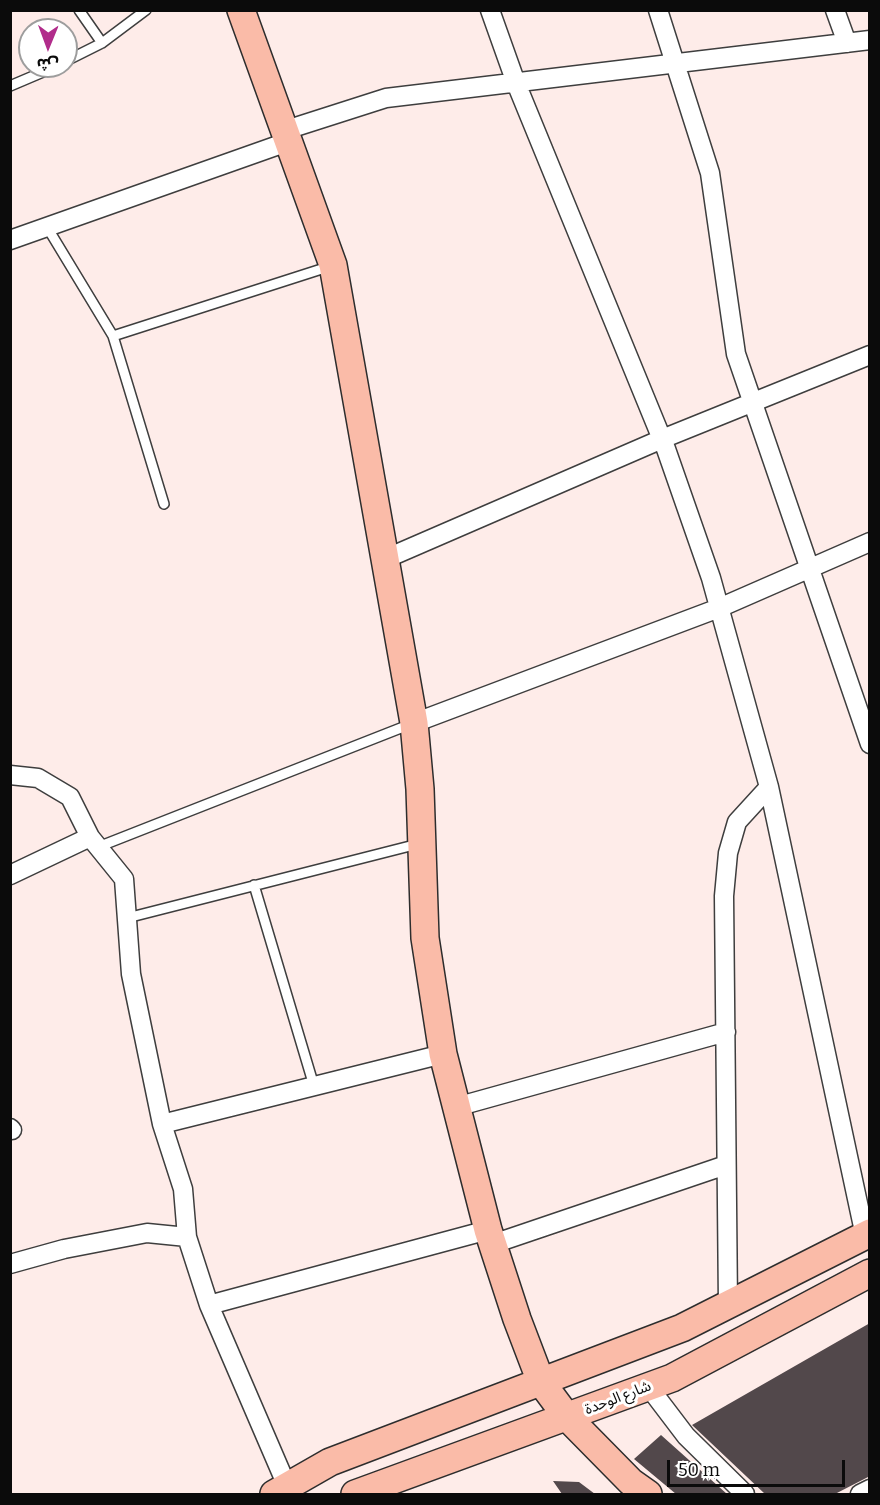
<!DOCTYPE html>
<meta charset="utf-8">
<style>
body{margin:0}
#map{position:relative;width:880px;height:1505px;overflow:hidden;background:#feece9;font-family:Bitter,"Noto Sans Arabic",serif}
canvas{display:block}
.frame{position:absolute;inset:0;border:12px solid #0b0b0b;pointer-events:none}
.north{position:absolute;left:18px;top:18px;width:60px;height:60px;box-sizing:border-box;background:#fff;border:2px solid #9d9d9d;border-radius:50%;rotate:181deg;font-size:16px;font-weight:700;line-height:24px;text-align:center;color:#0b0b0b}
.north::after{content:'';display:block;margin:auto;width:21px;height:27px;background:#b12c8b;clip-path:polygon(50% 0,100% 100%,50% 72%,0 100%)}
.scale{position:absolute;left:667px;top:1460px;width:178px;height:27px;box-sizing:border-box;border:3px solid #0b0b0b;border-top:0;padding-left:8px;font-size:18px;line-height:21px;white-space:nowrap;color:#0b0b0b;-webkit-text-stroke:4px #fff;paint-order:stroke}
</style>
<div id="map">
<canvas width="880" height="1505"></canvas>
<div class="frame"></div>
<div class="north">ش</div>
<div class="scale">50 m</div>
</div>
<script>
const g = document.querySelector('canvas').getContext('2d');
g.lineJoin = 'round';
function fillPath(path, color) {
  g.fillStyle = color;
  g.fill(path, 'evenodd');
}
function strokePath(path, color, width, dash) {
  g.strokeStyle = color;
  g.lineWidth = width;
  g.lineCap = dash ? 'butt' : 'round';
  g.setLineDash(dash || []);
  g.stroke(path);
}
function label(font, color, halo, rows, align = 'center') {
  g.font = font + ' Bitter,"Noto Sans Arabic",serif';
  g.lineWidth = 6;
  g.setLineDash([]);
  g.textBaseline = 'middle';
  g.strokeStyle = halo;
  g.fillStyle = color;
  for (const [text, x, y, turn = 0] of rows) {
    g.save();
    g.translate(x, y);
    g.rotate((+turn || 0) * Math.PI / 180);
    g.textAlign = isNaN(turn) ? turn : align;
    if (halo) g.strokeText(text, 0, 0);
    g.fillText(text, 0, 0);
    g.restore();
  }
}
fillPath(new Path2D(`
 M870,1323V1476L835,1494H765L692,1425Z
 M661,1435L727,1494H676L634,1459Z
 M553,1481L579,1482L595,1494H562Z`), '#52484b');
const lane = new Path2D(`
 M79,10L102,43
 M66,61L102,43L146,10
 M10,86L57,66
 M47,227L113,336L164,504
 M113,336L331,266
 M98,847L411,724
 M254,885L314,1086
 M127,918L418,844`);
const street = new Path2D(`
 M490,10L516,83L666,449L711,578L769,787L865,1236
 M658,10L710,173L736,354L870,744
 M835,10L847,43
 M286,130L386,98L870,40
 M10,240L290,141
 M385,559L662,439L870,355
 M414,723L719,608L870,542
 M10,775L38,778L70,797L90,837L124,879L131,974L162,1124
 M10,875L90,837
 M456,1107L726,1032
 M10,1128L12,1130
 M493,1244L726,1165
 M10,1264L64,1249L147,1233L187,1237
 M209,1305L488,1230
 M728,1306L724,896L728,853L737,822L769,787
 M648,1386L686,1436L745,1494
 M287,1486L209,1305L187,1237L183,1189L162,1124L443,1054
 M860,1494L870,1489`);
const secondary = new Path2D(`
 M241,10L333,265L414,723L420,789L425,938L443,1054L488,1230L517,1319L541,1382L567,1417L631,1482L648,1494
 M274,1494L330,1462L682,1328L870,1233
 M355,1494L672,1378L870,1273`);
strokePath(lane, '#3e3e3e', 12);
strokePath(street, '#3e3e3e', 21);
strokePath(secondary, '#2d2d2d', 30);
strokePath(lane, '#fff', 9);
strokePath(street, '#fff', 18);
strokePath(secondary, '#fabba8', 27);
label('15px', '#0b0b0b', '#fff', [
 ["شارع الوحدة",618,1398,-21]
]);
</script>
